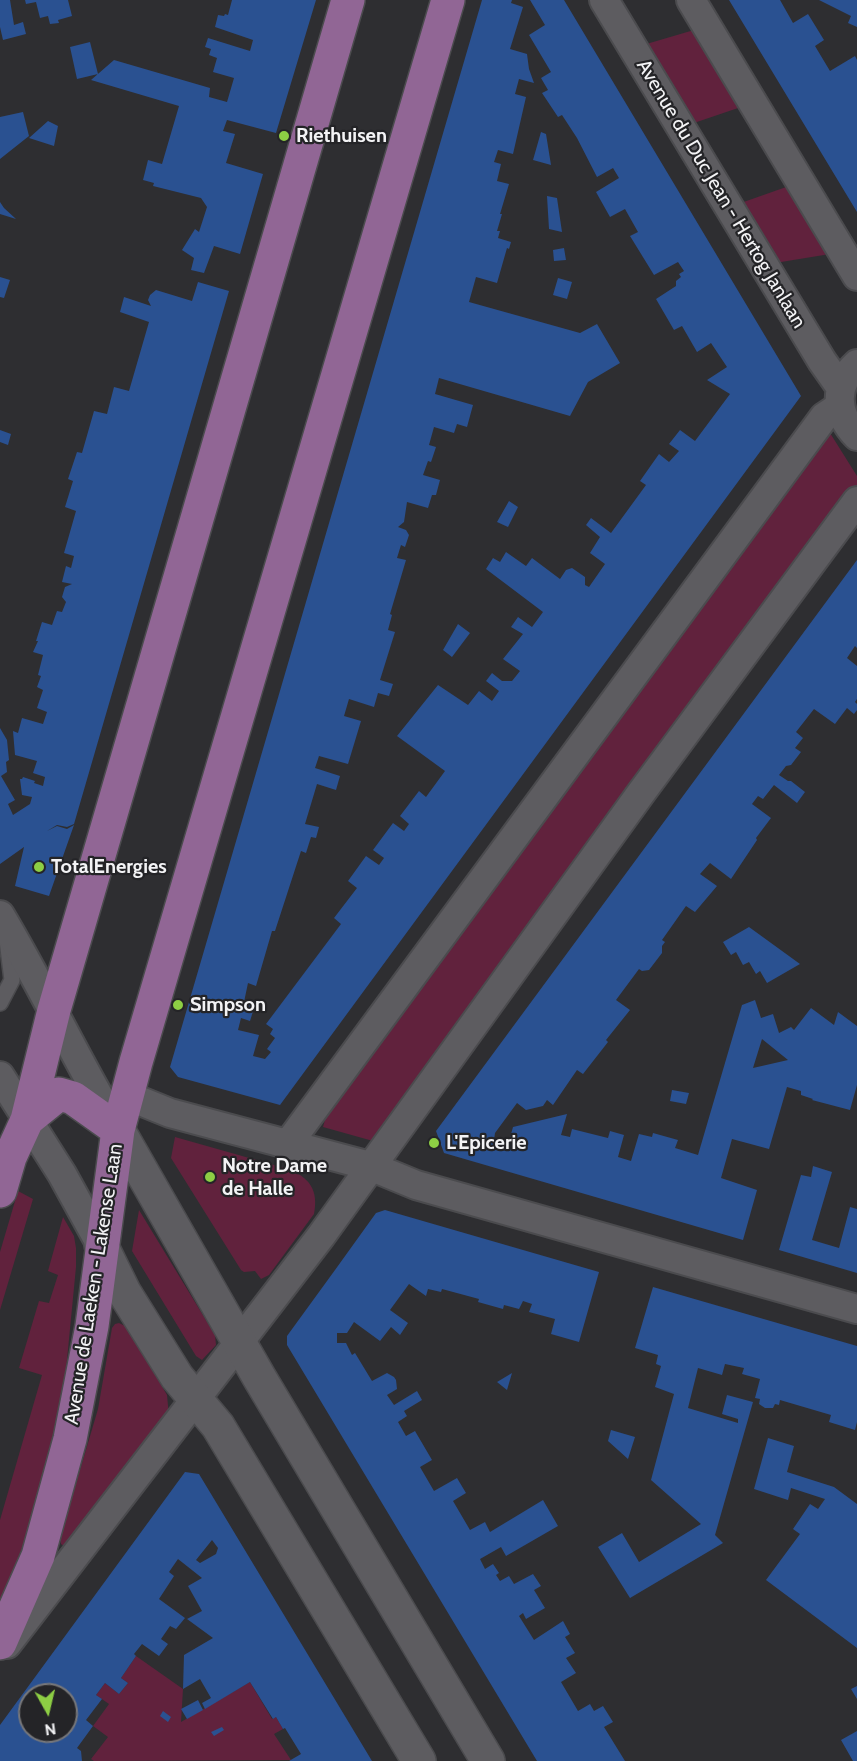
<!DOCTYPE html>
<style>
body{margin:0}
#map{position:relative;width:857px;height:1761px;overflow:hidden;background:#2e2e31;font-family:Cabin,sans-serif}
canvas{display:block}
.north{position:absolute;left:18px;top:1683px;width:60px;height:60px;box-sizing:border-box;background:#242427;border:2px solid #777779;border-radius:50%;rotate:172deg;font-size:16px;font-weight:700;line-height:24px;text-align:center;color:#f3f3f5}
.north::after{content:'';display:block;margin:auto;width:21px;height:27px;background:#8dce44;clip-path:polygon(50% 0,100% 100%,50% 72%,0 100%)}
</style>
<div id="map">
<canvas width="857" height="1761"></canvas>
<div class="north">N</div>
</div>
<script>
const g = document.querySelector('canvas').getContext('2d');
g.lineJoin = 'round';
function fillPath(path, color) {
  g.fillStyle = color;
  g.fill(path, 'evenodd');
}
function strokePath(path, color, width, dash) {
  g.strokeStyle = color;
  g.lineWidth = width;
  g.lineCap = dash ? 'butt' : 'round';
  g.setLineDash(dash || []);
  g.stroke(path);
}
function label(font, color, halo, rows, align = 'center') {
  g.font = font + ' Cabin,sans-serif';
  g.lineWidth = 4.5;
  g.setLineDash([]);
  g.textBaseline = 'middle';
  g.strokeStyle = halo;
  g.fillStyle = color;
  for (const [text, x, y, turn = 0] of rows) {
    g.save();
    g.translate(x, y);
    g.rotate((+turn || 0) * Math.PI / 180);
    g.textAlign = isNaN(turn) ? turn : align;
    if (halo) g.strokeText(text, 0, 0);
    g.fillText(text, 0, 0);
    g.restore();
  }
}
fillPath(new Path2D(`
 M694,30L741,107L691,124L643,45Z
 M789,186L830,254L775,263L738,204Z
 M830,433L857,476V485L373,1141L323,1127L326,1116Z
 M175,1137L288,1169C309,1177 319,1190 314,1214L269,1275L261,1279L255,1271L244,1272L241,1270L171,1158Z
 M18,1191L33,1199L0,1310V1252Z
 M139,1210L215,1335L216,1345L202,1360L196,1356L132,1251Z
 M63,1217L74,1236L76,1248V1267L66,1370L50,1456L34,1516L0,1606V1520L42,1375L19,1368L39,1301L49,1303L58,1275L48,1271Z
 M119,1323L127,1327L167,1395L169,1416L65,1547L61,1544L60,1538L98,1409L112,1328L115,1324Z
 M136,1656L183,1689L181,1722L250,1682L272,1719L276,1717L283,1729L274,1734L291,1760L94,1761L91,1759L108,1737L93,1726L109,1704L96,1695L105,1683L119,1694L128,1683L121,1678Z`), '#61223d');
fillPath(new Path2D(`
 M0,0H10L14,25L23,22L26,34L3,40L0,27Z
 M25,0H68L72,16L58,20L59,23L50,24L48,16L40,18L36,2L26,4Z
 M232,0H316L276,133L227,120L223,131L235,134L226,163L263,174L240,254L214,246L204,273L191,270L194,258L182,250L195,229L199,232L207,207L201,198L153,186L154,183L143,180L148,160L162,164L179,106L91,80L114,60L210,88L209,97L227,102L234,78L213,72L217,58L209,55L211,49L205,47L208,38L250,51L253,40L215,27L218,15L224,16L225,14L228,15Z
 M482,0H512L511,3L523,7L510,49L527,54L529,69L534,83L519,79L515,94L526,97L513,154L498,150L494,162L501,164L497,181L509,184L500,214H502L497,231H500L498,238L511,242L509,249L507,248L497,283L476,277L469,302L580,333L597,324L620,363L588,382L570,416L439,378L435,394L473,405L467,427L457,424L454,433L434,427L429,445L436,447L431,462L428,461L423,475L440,480L436,495H432L428,508L407,502L404,522L398,527L406,530L409,535L405,547L401,545L397,558L406,560L390,614L392,615L388,630L395,632L380,680L393,684L389,696L378,693L374,707L349,699L344,716L361,721L348,764L319,756L315,768L340,776L336,790L317,784L305,824L319,827L316,838L311,837L306,853L301,851L275,931H272L256,986L248,983L244,1002L255,1005L250,1021L241,1018L238,1030L259,1035L253,1056L265,1059L271,1052L267,1049L275,1038L270,1034L273,1029L266,1024L341,924L334,918L357,888L348,881L366,856L379,865L384,858L373,850L393,823L404,831L409,824L400,816L419,791L426,797L445,771L397,736L438,685L468,705L479,691L492,701L499,691L486,681L492,673L502,681H512L520,671L503,659L523,634L511,627L518,617L532,627L543,612L486,569L493,558L500,562L506,552L526,566L532,558L560,579L566,570L572,568L585,577V585L589,587L605,564L590,553L600,537L586,525L591,518L611,533L646,485L640,481L659,454L669,462L679,451L669,444L680,430L695,441L730,394L707,380L727,367L711,343L697,352L682,326L674,330L656,299L676,286V281L681,277L679,274L684,271L678,262L654,275L630,236L638,232L625,209L610,217L596,192L619,178L613,168L597,177L577,138L562,115L558,117L542,93L548,90L541,78L551,72L529,35L545,25L530,0H564L801,396L280,1105L178,1077L170,1067Z
 M729,0H780L793,23L808,14L824,40L815,46L830,71L855,56L857,60V212Z
 M819,0H857V27L848,23L851,16Z
 M90,42L98,74L77,79L70,47Z
 M23,112L29,136L0,159V117Z
 M48,121L58,126L54,146L29,138Z
 M541,132L546,134L551,165L533,160Z
 M547,196L557,198L562,232L549,229Z
 M0,202L4,208L16,219L0,214Z
 M564,248L566,260L554,261L553,250Z
 M0,277L10,280L4,298L0,297Z
 M558,278L572,282L567,299L553,295Z
 M198,282L229,291L74,824L67,827L57,825L47,831L57,826L67,829L74,825L49,896L15,886L24,847L0,864V728L7,740L9,760L6,762L7,772L1,776L15,800L8,804L13,815L30,804L32,797L22,795L20,779H22L23,777L35,781L34,783L43,786L45,777L33,773L37,761L15,755L13,731L18,733L22,718L43,724L47,712L37,708L43,690L37,687L41,676L38,675L43,655L33,652L38,641H36L42,622L52,625L57,611L62,612L66,602L62,597L65,587L72,584L62,582L66,566L71,568L74,556L64,553L76,511L65,507L73,481L68,479L77,452L82,453L94,411L107,414L114,387L129,391L149,322L120,312L124,297L151,306L148,300L150,295L156,290L192,301Z
 M0,430L11,434L8,445L0,442Z
 M509,501L518,507L508,527L497,522Z
 M857,560V648L855,646L847,658L857,666V699L855,702L857,704V710L854,714L847,708L835,724L814,709L796,732L803,738L795,748L801,752L791,765L786,766L779,775L788,781H791L805,792L797,803L774,785L763,799L758,796L752,804L771,818L756,838L757,840L731,879L710,863L700,874L717,886L695,912L686,906L662,940L665,942L662,946V953L649,970L642,971L639,969L616,1000L630,1010L606,1040L608,1042L583,1074L577,1070L553,1105L547,1100L543,1106L526,1110L517,1103L495,1133L494,1140L508,1145L513,1127L567,1114L561,1135L570,1137L572,1129L608,1138L610,1131L624,1135L618,1157L631,1161L639,1134L652,1137L653,1133L678,1140L675,1148L698,1155L742,1005L755,1000L761,1018L773,1014L779,1033L791,1027L794,1030L811,1008L834,1025L838,1012L857,1026V1085L850,1110L812,1100L813,1099L801,1095V1091L787,1087L769,1149L732,1139L721,1178L757,1190L743,1240L444,1153L436,1131ZM762,1039L788,1060L753,1068Z
 M458,624L470,633L452,657L443,650Z
 M749,927L800,964L767,983L760,971L756,974L749,962L743,965L736,952L731,955L723,942Z
 M672,1090L689,1093L686,1104L670,1101Z
 M813,1166L832,1172L812,1240L839,1248L850,1207L857,1209V1273L779,1250L801,1175L811,1177Z
 M211,1173L214,1176L209,1183L206,1180Z
 M385,1210L599,1272L579,1342L551,1334L555,1319L529,1312L532,1304L523,1301L519,1309L504,1305L503,1309L478,1302L479,1299L442,1289L441,1292L428,1289L426,1296L409,1284L390,1310L408,1323L400,1335L391,1327L380,1341L354,1322L347,1333H337V1343H346L352,1355L355,1353L372,1381L387,1373L394,1377L396,1380L397,1389L387,1395L394,1405L417,1391L422,1400L404,1411L407,1416L398,1422L406,1436L415,1431L432,1460L420,1467L434,1491L457,1478L466,1493L453,1501L470,1530L485,1522L490,1532L543,1500L558,1526L506,1556L501,1547L480,1559L485,1569L493,1564L499,1573L496,1575L500,1581L509,1576L514,1584L533,1574L541,1586L534,1590L545,1608L526,1619L523,1613L519,1616L534,1640L563,1621L570,1634L565,1637L575,1653L566,1658L576,1673L561,1682L578,1711L590,1704L594,1711L603,1706L613,1722L604,1727L625,1761H537L287,1345V1336L335,1270L376,1213Z
 M653,1287L857,1346V1422L855,1430L829,1422L831,1415L780,1400L779,1405L775,1404L773,1408H765L759,1404L760,1399L755,1398L760,1379L742,1374L744,1368L725,1364L722,1375L698,1368L688,1408L738,1423V1419L722,1414L727,1395L753,1402L715,1535L723,1543L630,1598L598,1547L622,1533L639,1562L701,1524L651,1480L674,1394L655,1387L661,1366L656,1364L658,1355L635,1348Z
 M512,1373L507,1390L497,1382Z
 M611,1430L635,1437L628,1459L608,1441Z
 M768,1438L794,1446L787,1472L834,1487L857,1504V1648L766,1580L800,1534L793,1529L810,1504L818,1509L825,1499L791,1488L788,1500L754,1489Z
 M185,1472L199,1474L372,1761H289L301,1754L285,1728L283,1729L276,1717L273,1719L250,1682L205,1709L202,1703L211,1698L200,1679L183,1689L184,1655L213,1638L187,1619L202,1611L188,1586L202,1578L178,1559L169,1572L174,1576L159,1599L185,1618L176,1629L170,1626L161,1639L168,1644L159,1656L142,1644L134,1654L136,1656L121,1678L128,1683L119,1694L105,1683L96,1695L102,1699L86,1720L93,1726L77,1748L81,1751L82,1761H0V1725ZM212,1540L218,1548L216,1554L200,1563L196,1560ZM30,1695H66V1731H30Z
 M857,1686V1699L851,1689Z
 M198,1700L203,1710L187,1719L181,1709Z
 M163,1711L171,1717L168,1722L160,1716Z
 M222,1727L224,1730L214,1736L211,1732Z
 M857,1731V1761H853L841,1740Z`), '#2a5191');
const service = new Path2D(`
 M0,1003L12,980L7,940`);
const minor = new Path2D(`
 M604,0L822,361L841,388
 M691,0L857,276
 M857,364C833,386 835,413 857,436
 M0,915C42,985 75,1058 117,1128
 M0,1076L62,1174L101,1245
 M128,1096L170,1113L370,1166L416,1185L857,1309
 M288,1144L824,417L839,407
 M7,1644L321,1236L641,793L857,501`);
const secondary = new Path2D(`
 M118,1130L259,1377L488,1761
 M101,1245L124,1292L177,1377L218,1426L419,1761`);
const primary = new Path2D(`
 M27,1120L59,1094L73,1098L118,1130
 M0,1191L10,1157L27,1120L54,1010L348,0
 M0,1643L38,1556L70,1439L92,1326L118,1130L136,1062L448,0`);
strokePath(service, '#4b4b4e', 18);
strokePath(minor, '#4b4b4e', 32);
strokePath(secondary, '#4b4b4e', 36);
strokePath(primary, '#4b4b4e', 36);
strokePath(service, '#5d5c60', 15);
strokePath(minor, '#5d5c60', 28);
strokePath(secondary, '#5d5c60', 33);
strokePath(primary, '#916695', 33);
for (const [x, y, r, color] of [
 [284,136,6,"#8dce44"],
 [39,867,6,"#8dce44"],
 [178,1005,6,"#8dce44"],
 [434,1143,6,"#8dce44"],
 [210,1177,6,"#8dce44"]
]) {
  const dot = new Path2D();
  dot.arc(x, y, r, 0, 2 * Math.PI);
  g.fillStyle = color;
  g.fill(dot);
  strokePath(dot, '#242427', 2);
}
label('bold 20px', '#f3f3f5', '#242427', [
 ["Riethuisen",296,136],
 ["TotalEnergies",51,867],
 ["Simpson",190,1005],
 ["L'Epicerie",446,1143],
 ["Notre Dame",222,1166],
 ["de Halle",222,1189]
], 'left');
label('20px', '#f3f3f5', '#242427', [
 ["Avenue du Duc Jean - Hertog Janlaan",721,194,59],
 ["Avenue de Laeken - Lakense Laan",94,1284,-81]
]);
</script>
